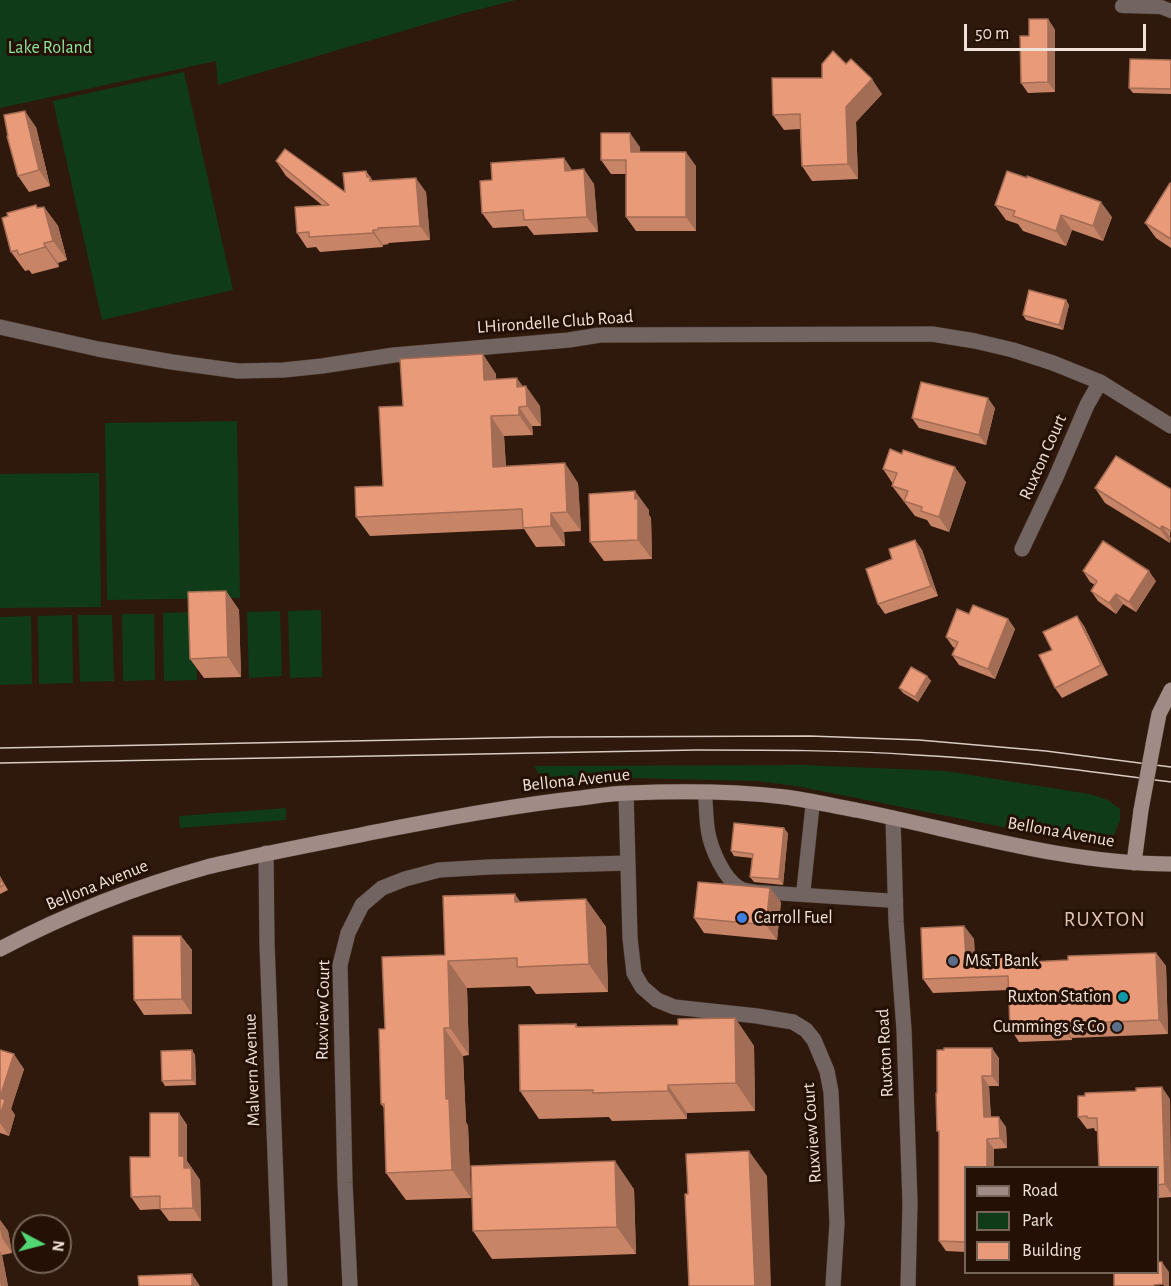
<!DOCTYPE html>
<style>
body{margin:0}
#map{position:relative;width:1171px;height:1286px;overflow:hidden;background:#2e190c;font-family:"Alegreya Sans",sans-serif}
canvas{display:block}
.legend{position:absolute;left:964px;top:1166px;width:195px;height:108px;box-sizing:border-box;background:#241004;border:2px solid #766459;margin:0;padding:8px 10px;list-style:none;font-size:18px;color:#f0e2d9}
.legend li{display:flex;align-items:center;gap:12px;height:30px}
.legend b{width:30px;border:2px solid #766459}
.north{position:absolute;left:12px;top:1214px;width:60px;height:60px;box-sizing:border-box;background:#241004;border:2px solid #766459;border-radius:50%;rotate:97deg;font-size:16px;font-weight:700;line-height:24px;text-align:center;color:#f0e2d9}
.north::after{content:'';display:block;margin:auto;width:21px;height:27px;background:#52d673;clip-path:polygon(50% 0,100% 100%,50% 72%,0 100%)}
.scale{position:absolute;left:964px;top:24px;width:182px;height:27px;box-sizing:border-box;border:3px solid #f0e2d9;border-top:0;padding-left:8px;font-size:18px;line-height:21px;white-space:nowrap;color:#f0e2d9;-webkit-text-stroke:4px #241004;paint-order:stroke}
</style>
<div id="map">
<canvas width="1171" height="1286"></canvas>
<ul class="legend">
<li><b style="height:8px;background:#a18b87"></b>Road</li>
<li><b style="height:16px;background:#103b19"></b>Park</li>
<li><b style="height:16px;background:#e99a78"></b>Building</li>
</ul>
<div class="north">N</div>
<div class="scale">50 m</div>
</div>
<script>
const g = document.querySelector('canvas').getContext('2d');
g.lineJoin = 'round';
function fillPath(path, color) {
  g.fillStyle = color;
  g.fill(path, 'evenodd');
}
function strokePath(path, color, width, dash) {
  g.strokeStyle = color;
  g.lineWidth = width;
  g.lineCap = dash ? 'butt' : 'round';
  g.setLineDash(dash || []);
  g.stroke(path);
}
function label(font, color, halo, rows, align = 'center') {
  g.font = font + ' "Alegreya Sans",sans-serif';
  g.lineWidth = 6;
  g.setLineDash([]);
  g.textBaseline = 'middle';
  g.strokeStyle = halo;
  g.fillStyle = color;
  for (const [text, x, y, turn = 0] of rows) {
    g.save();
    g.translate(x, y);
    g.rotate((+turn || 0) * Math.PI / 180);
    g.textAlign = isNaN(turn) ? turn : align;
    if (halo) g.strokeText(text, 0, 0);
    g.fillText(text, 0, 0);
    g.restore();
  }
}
fillPath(new Path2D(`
 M0,0H516L461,14L218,85L216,61L0,108Z
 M184,72L233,290L102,320L53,101Z
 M237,421L240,598L107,600L105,423Z
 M99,473L101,607L0,608V474Z
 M321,610L322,677L290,678L288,611Z
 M280,611L282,676L249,678L247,612Z
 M196,612L197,680L164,681L163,613Z
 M122,614H154L155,680L123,681Z
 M72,615L73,683L39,684L38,616Z
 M78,615H112L114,681L80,682Z
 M31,616L32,684L0,685V617Z
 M804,765L946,771L1089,794L1108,800L1120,809V821L1113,837L1094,842L1053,837L796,786L757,781L629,778L547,787L534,766Z
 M286,808V820L180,828L179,816Z`), '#103b19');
const lane = new Path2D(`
 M1122,6L1161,7L1171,11
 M705,793C706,805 706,819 708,831C711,849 724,879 740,888C745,891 753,891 759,892L896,901
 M803,895L813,801`);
const street = new Path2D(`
 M0,327L98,349L172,362L238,371L284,370L322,366L394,355L569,340L600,335L932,334L975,341L1013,350L1053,363L1100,382L1171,426
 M1022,549L1056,477L1087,405L1100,382
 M626,793L630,938L634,973L642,987L657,1000L674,1007L757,1016L793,1022L806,1030L814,1040L827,1071L831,1092L837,1223L833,1286
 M893,818L896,922L904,1030L910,1203L908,1286
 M266,853L267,944L280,1286
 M350,1286L345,1183L340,965L348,933L362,905L382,888L405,879L439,870L489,867L628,863`);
const secondary = new Path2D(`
 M1153,745L1159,714L1171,690
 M1134,863L1141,810
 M0,949C66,914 135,887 207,867C218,864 230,862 242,859C291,848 341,839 390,829C453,817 517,805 581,798C596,796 613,793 629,793C680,791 734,791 785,797C809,800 833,806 856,810C961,831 1064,864 1171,864`);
strokePath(lane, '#493529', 15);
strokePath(street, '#493529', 16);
strokePath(secondary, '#493529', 16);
strokePath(lane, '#726461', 14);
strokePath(street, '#726461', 15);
strokePath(secondary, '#a18b87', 15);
strokePath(new Path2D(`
 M0,748L549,737L810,736L919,740L1046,751L1171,767
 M0,763L696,750C770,750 843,750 916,755C1001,759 1086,771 1171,782`), '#dacbc2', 1.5);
const secondaryBridge = new Path2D(`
 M1141,810L1153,745`);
strokePath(secondaryBridge, '#493529', 16, []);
strokePath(secondaryBridge, '#a18b87', 15);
fillPath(new Path2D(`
 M1048,19L1055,30V92L1028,93L1021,83L1029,36Z
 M1171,60V94L1133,93L1129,88Z
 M846,64L882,94L856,122L858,179L812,181L802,166L800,129L784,130L773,115L822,78Z
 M36,127L50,186L29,192L18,176L8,136Z
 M640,147V152L696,166V231H636L626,217V174H611L601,160Z
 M564,158L572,170L594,184L598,232L534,235L527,226L493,228L482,213L492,180Z
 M276,161L345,192L366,171L373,181L426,192L430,240L388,243L389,244L383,245V247L320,252L316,247L307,248L297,233L322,205L286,176Z
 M1171,184V248L1156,238L1145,223Z
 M36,205L38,208L44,207L58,226L67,260L58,263L59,267L32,274L29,270L25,271L11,252Z
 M995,205L1112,217L1103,241L1072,230L1066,246L1023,231L1018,224L1006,220Z
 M1066,300L1069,305L1063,330L1026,320L1023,315Z
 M496,374V379L522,386L540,406L541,426H532L533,435L504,436L506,466L578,483L581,531L564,532L565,546L536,547L524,529L370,536L356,517L383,486L403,406Z
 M995,408L986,445L919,428L912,418Z
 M883,469L966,482L949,532L931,526L927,520L915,516L892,486L893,484Z
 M1095,488L1171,489L1170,543L1105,503Z
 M649,510V515L651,518L652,559L604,561L590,542Z
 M915,540L922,550L938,596L885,614L878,604L892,559Z
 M1083,571L1156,581L1136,612L1123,604L1116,614L1098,601L1091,591L1095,585L1090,582Z
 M226,591L239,610L241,677L204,678L190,659Z
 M969,614L1008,619L1015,629L995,679L959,665L952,655L955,648L953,647L946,637Z
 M1077,616L1084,626L1108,675L1062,698L1055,688Z
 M927,676L931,681L918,702L903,693L899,688Z
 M788,833L783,885L754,882L750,877L752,858L734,856L731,851Z
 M0,876L8,890L0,894Z
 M586,899L606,927L608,992L536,994L530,986L467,988L469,1055L463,1056L466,1122L468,1126L471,1198L406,1200L386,1173L384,1108L381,1104L445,955L521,902Z
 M781,902L777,940L704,933L694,918Z
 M964,926L974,939L975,957L1011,956L1015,962L1068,960L1156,953L1166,966L1168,1034L1072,1038V1040L1019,1042L1010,1028L1009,990L933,993L923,979Z
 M181,936L192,950V1014L144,1015L134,1000Z
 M735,1018L754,1046L755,1111L687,1113V1119L612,1121L609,1117L539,1119L520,1091L576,1024L578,1027L678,1025Z
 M0,1050L24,1069L11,1109L15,1115L9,1136L0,1133Z
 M192,1050L195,1055L196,1085L165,1086L162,1081Z
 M944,1050L999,1058V1086H989L991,1117L1006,1127L1007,1148L994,1149L966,1167V1252L946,1251L939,1241V1133L937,1131V1093Z
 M1170,1099L1171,1197L1158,1198V1167L1098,1131H1095L1094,1128L1087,1129L1078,1117Z
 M179,1113L187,1125V1161L200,1180L201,1221H169L160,1209L140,1210L131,1197L150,1157Z
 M634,1189L636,1254L492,1259L473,1231Z
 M0,1220L8,1231L12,1253L2,1255L8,1286H0Z`), '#c88467');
fillPath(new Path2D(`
 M1048,19L1055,30V92L1048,82Z
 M872,79L882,94L856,122L858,179L848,164L846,107Z
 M25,111L36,127L50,186L39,170Z
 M630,133L640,147L641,166L631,152Z
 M686,152L696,166V231L686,217Z
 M564,158L574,173L565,171Z
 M584,169L594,184L598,232L587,217Z
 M416,178L426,192L430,240L420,226Z
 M1101,202L1112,217L1103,241L1093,226Z
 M36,205L48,223L44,207L58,226L67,260L53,241Z
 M1061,215L1072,230L1066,246L1056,231Z
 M373,230L383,245V247L373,233Z
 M44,243L58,263L59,267L45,247Z
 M1066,300L1069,305L1063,330L1059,325Z
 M483,354L496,374L497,399L484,380Z
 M517,378L527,392L526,386L540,406L541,426L527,406L517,387Z
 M988,398L995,408L986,445L979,435Z
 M519,407L532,426L533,435L519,415Z
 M491,416L504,436L507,486L493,467Z
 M565,463L578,483L581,531L567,512Z
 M955,467L966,482L949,532L939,517Z
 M635,491L649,510V515L651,518L652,559L638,540Z
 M551,513L564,532L565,546L551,526Z
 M1162,526L1171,538L1170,543L1160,529Z
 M915,540L922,550L938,596L931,586Z
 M1149,571L1156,581L1136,612L1129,602Z
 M226,591L239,610L241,677L228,657Z
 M1116,594L1123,604L1116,614L1109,603Z
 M1077,616L1084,626L1108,675L1101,665Z
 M1008,619L1015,629L995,679L988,669Z
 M927,676L931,681L918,702L915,697Z
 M784,828L788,833L783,885L779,879Z
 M770,888L781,902L777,940L766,925Z
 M515,894L534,922L515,902Z
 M586,899L606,927L608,992L589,964Z
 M964,926L974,939L975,971L966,958Z
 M181,936L192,950V1014L182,999Z
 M1156,953L1166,966L1168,1034L1159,1020Z
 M448,961L467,988L469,1055L450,1028Z
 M735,1018L754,1046L755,1111L736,1083Z
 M1062,1024L1072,1038V1040L1062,1026Z
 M444,1028L463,1056L466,1122L468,1126L471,1198L452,1170L446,1099Z
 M992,1048L999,1058V1086L992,1076Z
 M192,1050L195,1055L196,1085L192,1080Z
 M14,1054L24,1069L11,1109L15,1115L9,1136L0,1123V1097Z
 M982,1076L989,1086L991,1127L984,1117Z
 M668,1085L687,1113V1119L668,1091Z
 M1162,1087L1170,1099L1171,1194L1165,1184Z
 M179,1113L187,1125V1161L200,1180L201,1221L193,1208L179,1156Z
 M999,1117L1006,1127L1007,1148L1000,1138Z
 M987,1139L994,1149V1167H987Z
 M749,1151L767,1176L771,1286H755Z
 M615,1161L634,1189L636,1254L617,1227Z
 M0,1220L8,1231L12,1253L2,1238L0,1229Z
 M0,1251L2,1255L8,1286H1L0,1281Z
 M1162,1262L1169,1272V1286H1164L1163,1284Z
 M192,1274L200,1286H192Z`), '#a36c54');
const building = new Path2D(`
 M1029,19H1048V82L1021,83L1020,36H1029Z
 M833,51L846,64L851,59L872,79L846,107L848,164L802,166L800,114L773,115L772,78H822V64Z
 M1130,59L1171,60V89L1129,88Z
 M25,111L39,170L18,176L7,136H8L4,115Z
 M601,133H630L631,152H686V217H626V160H601Z
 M285,149L345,192L343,173L366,171L367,177H370V181L416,178L420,226L378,228V230H373V233L309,237V232L297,233L295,207L329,205L276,161Z
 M564,158L565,171L584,169L587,217L524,220L523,210L482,213L480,181L492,180L491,163Z
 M1007,171L1027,178V176L1101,202L1093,226L1061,215L1056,231L1013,216L1015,211L995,205Z
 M1170,183L1171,184V239L1145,223Z
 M36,205L37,208L44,207L53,241L44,243L45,247L19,255L17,250L11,252L2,218L8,216L7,213Z
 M1029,290L1066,300L1059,325L1023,315Z
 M483,354L484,380L517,378V387L526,386L527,406L519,407V415L491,416L493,467L565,463L567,512L551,513V526L523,528L522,509L356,517L355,487L383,486L379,407L403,406L400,359Z
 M921,382L988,398L979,435L912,418Z
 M890,449L902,454L903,450L955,467L939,517L921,511L922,507L904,501L908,491L892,486L897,473L883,469Z
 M1116,456L1171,489V531L1162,526L1160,529L1095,488Z
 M635,491V499H638V540L590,542L589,494Z
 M915,540L931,586L878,604L866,569L892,559L889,549Z
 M1103,541L1149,571L1129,602L1116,594L1109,603L1091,591L1097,581L1083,571Z
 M226,591L228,657L190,659L188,592Z
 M973,605L1008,619L988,669L952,655L958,642L946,637L957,609L969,614Z
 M1077,616L1101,665L1055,688L1039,655L1052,650L1043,632Z
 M911,667L927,676L915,697L899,688Z
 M734,823L784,828L779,879L750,877L753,854L731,851Z
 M0,878L4,885L0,887Z
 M698,882L770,888L766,925L694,918Z
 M515,894V902L586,899L589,964L517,967V958L448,961L450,1028H444L446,1099H449L452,1170L386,1173L384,1104H381L379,1029H385L382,957L445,955L443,896Z
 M964,926L966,958L1011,956V963L1068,960V956L1156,953L1159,1020L1062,1024V1026L1010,1028L1008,976L923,979L921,928Z
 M133,936H181L182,999L134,1000Z
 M735,1018L736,1083L668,1085V1091L593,1093V1090L520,1091L519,1025L576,1024V1027L678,1025V1019Z
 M944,1048H992V1076H982L984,1117H999L1000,1138L987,1139V1167H966V1242L939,1241V1131H937L936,1093H937V1050H944Z
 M0,1050L14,1054L0,1097Z
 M192,1050V1080L162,1081L161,1051Z
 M1162,1087L1165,1184L1158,1185V1167H1099L1097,1118H1087V1116L1078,1117V1096H1085V1093L1136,1091V1088Z
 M0,1098L5,1100L0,1115Z
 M150,1113H179V1156H184V1168H191L193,1208L160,1209V1196L131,1197L130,1157H150Z
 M749,1151L755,1286H689L685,1194H688L686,1154Z
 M615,1161L617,1227L473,1231L471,1166Z
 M1158,1262H1162L1163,1284L1154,1285V1286H1114V1272H1158Z
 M192,1274V1286H139L138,1276Z`);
fillPath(building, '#e99a78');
strokePath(building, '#a36c54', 1.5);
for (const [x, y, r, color] of [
 [742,918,6,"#3f7fe0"],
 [953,961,6,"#5c6f8a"],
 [1123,997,6,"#0f9aa8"],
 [1117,1027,6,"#5c6f8a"]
]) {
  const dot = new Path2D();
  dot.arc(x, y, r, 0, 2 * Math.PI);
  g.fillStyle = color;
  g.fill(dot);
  strokePath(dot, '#241004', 2);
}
label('18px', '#8fe79a', '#241004', [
 ["Lake Roland",50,48]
]);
label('18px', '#f0e2d9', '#241004', [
 ["LHirondelle Club Road",555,322,-4],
 ["Ruxton Court",1043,457,-66],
 ["Bellona Avenue",576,780,-6],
 ["Bellona Avenue",1061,832,10],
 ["Bellona Avenue",97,885,-22],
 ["Ruxview Court",323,1010,-89],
 ["Ruxton Road",885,1053,-93],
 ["Malvern Avenue",252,1070,-92],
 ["Ruxview Court",812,1133,-94]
]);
label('18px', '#f0e2d9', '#241004', [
 ["Carroll Fuel",754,918],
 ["M&T Bank",965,961],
 ["Ruxton Station",1111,997,"right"],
 ["Cummings & Co",1105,1027,"right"]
], 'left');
g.letterSpacing = '1.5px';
label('21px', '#e0c4b3', '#241004', [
 ["RUXTON",1105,920]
]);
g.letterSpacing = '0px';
</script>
